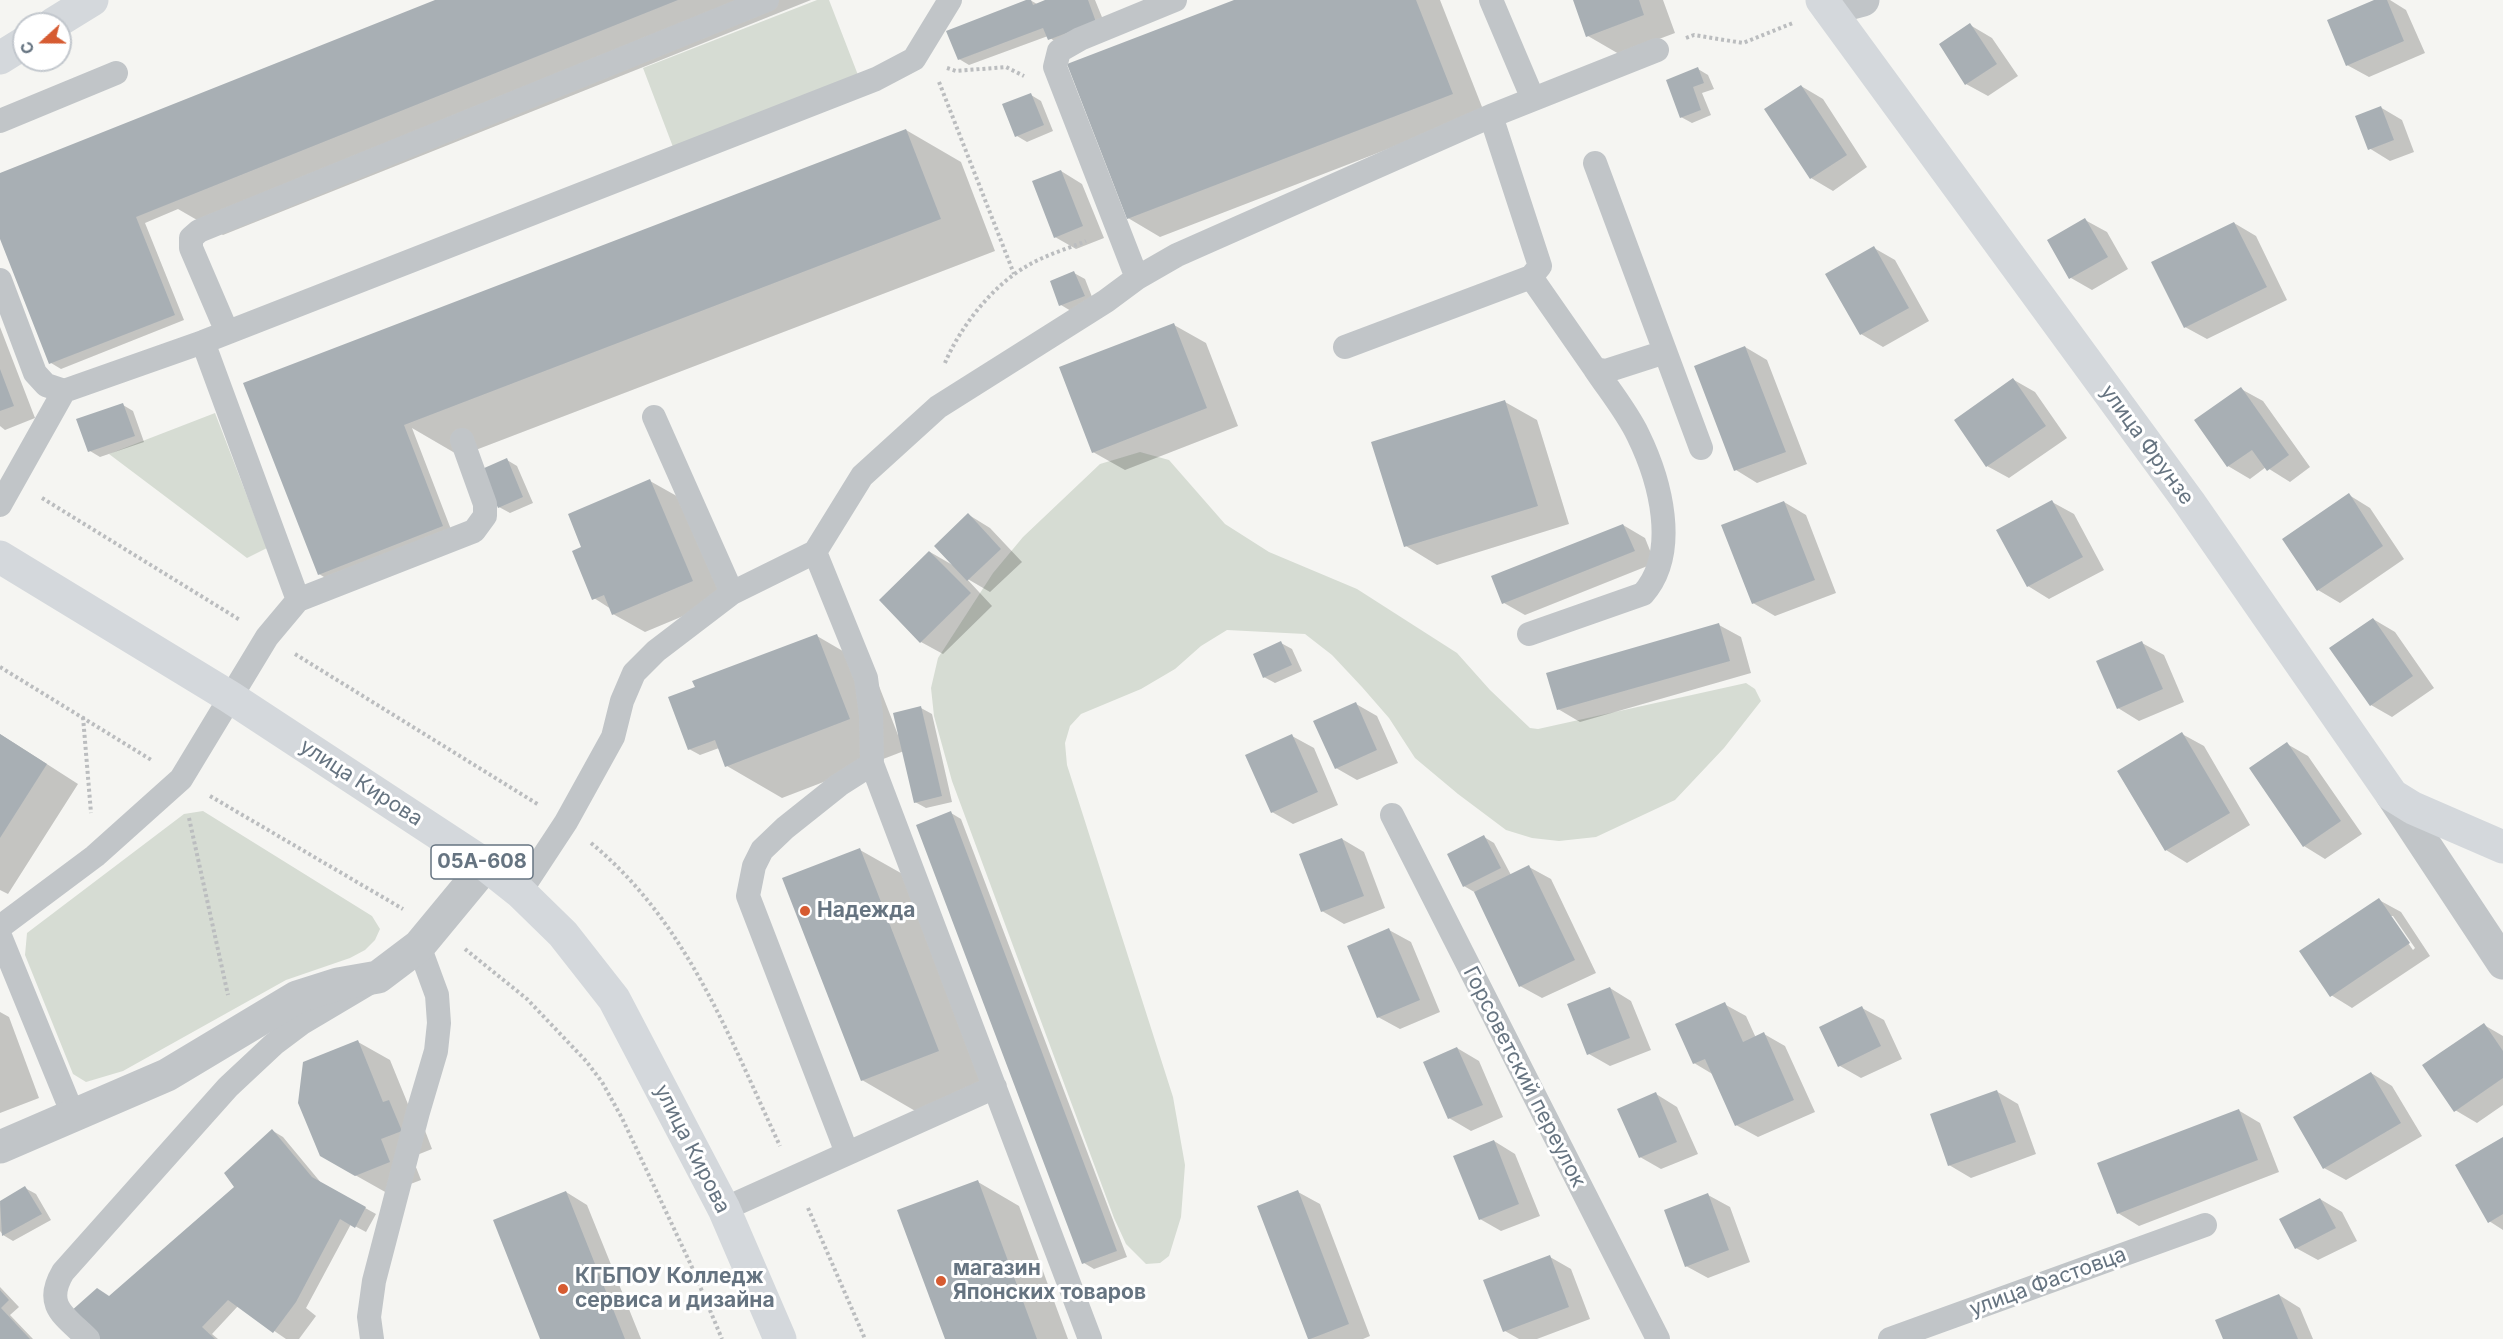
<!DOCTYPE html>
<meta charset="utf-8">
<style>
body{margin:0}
#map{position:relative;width:2503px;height:1339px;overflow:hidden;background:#f5f5f2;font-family:Inter,sans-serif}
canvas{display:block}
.north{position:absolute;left:12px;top:12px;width:60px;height:60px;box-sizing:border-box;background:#fff;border:2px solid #c2c7cd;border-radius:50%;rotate:249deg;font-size:16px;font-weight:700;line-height:24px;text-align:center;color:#667481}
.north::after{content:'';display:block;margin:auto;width:21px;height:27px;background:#d65b31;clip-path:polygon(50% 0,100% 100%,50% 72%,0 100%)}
</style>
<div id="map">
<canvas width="2503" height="1339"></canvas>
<div class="north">С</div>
</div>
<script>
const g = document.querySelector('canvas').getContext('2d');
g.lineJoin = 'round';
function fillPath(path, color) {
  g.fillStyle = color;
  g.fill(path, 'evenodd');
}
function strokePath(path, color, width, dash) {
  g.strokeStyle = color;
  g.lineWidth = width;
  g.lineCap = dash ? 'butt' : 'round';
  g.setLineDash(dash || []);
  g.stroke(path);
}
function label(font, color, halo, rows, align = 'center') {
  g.font = font + ' Inter,sans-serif';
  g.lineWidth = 6;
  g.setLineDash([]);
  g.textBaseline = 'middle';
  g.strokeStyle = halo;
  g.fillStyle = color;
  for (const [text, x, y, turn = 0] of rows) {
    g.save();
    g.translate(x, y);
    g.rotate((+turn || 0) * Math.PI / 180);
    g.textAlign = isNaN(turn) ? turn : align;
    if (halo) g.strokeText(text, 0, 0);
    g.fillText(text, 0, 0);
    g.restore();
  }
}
fillPath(new Path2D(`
 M817,0H829L858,75L673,147L643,68Z
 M215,413L267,548L247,558L109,454Z
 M1140,452L1169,460L1225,524L1269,552L1357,589L1457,653L1490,690L1530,728L1538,729L1746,683L1755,689L1761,701L1724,748L1675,800L1596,837L1559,841L1532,838L1506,830L1458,794L1415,758L1389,718L1362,687L1332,655L1305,634L1227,630L1201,646L1175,669L1141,689L1081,714L1070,726L1065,743L1067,765L1173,1097L1185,1165L1181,1217L1169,1256L1160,1263L1146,1264L1126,1244L1114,1218L1065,1086L952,781L934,716L931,688L938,658L993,573L1023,537L1100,464Z
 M203,811L372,916L380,929L375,940L365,950L350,958L286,980L123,1071L86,1082L73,1074L25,955L27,933L184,814Z`), '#d6dcd3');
fillPath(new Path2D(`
 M439,0H811L223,235L178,209L145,223L184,320L61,369L51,363L0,235V175Z
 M1030,0L1037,4L1049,0H1095L1106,27L1059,45L1048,36L969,65L959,59Z
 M1238,0H1440L1484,112L1160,237L1128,218Z
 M1574,0H1663L1675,33L1619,54L1588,36Z
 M2378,0H2390L2406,10L2425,53L2369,77L2347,65Z
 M1970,25L1992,38L2018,76L1988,96L1966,84Z
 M1698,69L1708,75L1714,89L1702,93L1711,115L1692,123L1681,117Z
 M1801,86L1823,99L1867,167L1833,191L1811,178L1766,109Z
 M1031,95L1041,101L1053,131L1027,142L1017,136Z
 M2380,107L2402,120L2414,152L2390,161L2369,148Z
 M906,130L961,162L995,251L460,456L412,428L452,532L329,580L319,574L245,384Z
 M1061,171L1082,184L1104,238L1076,249L1055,237Z
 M2085,220L2107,232L2128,269L2092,290L2071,278Z
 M2234,223L2256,236L2287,300L2207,339L2185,327Z
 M1874,248L1895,260L1929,321L1883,347L1861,334Z
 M1074,273L1085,279L1094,302L1071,311L1061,305Z
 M1174,325L1206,343L1238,426L1125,470L1093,452Z
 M0,327L35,418L5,430L0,426Z
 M1745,347L1767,360L1807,464L1757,483L1736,470Z
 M2014,380L2035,392L2067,438L2009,478L1987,466Z
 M2241,389L2263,401L2310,467L2290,482L2266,467L2250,479L2228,466Z
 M1505,402L1537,420L1569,524L1437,565L1406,546Z
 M123,405L133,411L144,442L100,457L90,451Z
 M507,460L517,466L533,503L510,513L499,507Z
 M650,481L682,499L724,599L645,632L613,614L611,609L594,598L583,548Z
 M2349,495L2370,508L2404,559L2340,603L2318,590Z
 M1784,502L1806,515L1836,593L1775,616L1753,603Z
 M2052,502L2074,514L2104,570L2049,599L2028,586Z
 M969,515L990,528L1022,562L990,592L966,578L992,606L943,654L921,642L930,552L956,567Z
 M1623,525L1645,538L1655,563L1525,615L1504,603Z
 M2373,619L2395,632L2434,688L2392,717L2371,705Z
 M1719,625L1741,637L1751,673L1580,722L1558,709Z
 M817,636L872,668L898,735L921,708L932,714L952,802L926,808L915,802L904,751L782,798L727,766L719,748L700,755L689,749Z
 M1281,643L1292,649L1302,671L1275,683L1264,677Z
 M2142,643L2164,655L2184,702L2139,721L2118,708Z
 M1356,704L1377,716L1398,763L1357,780L1336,768Z
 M0,734L78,784L8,894L0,890Z
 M2182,734L2204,746L2250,825L2187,863L2166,850Z
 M1292,736L1314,748L1338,805L1293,824L1272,812Z
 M2287,744L2308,756L2362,834L2325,859L2304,846Z
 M951,813L961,819L1127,1257L1094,1269L1084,1263Z
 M1484,837L1494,843L1511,875L1529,867L1551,879L1596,973L1542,998L1520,986L1476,893L1464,886Z
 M1342,839L1364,852L1385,908L1344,924L1322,911Z
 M860,850L915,881L993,1082L917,1112L862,1080Z
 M2379,900L2401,912L2430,956L2352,1008L2331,995ZM2389,916H2393L2415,948L2413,950Z
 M1389,930L1411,942L1440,1012L1400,1029L1378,1017Z
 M1610,988L1631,1001L1651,1050L1610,1066L1589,1054Z
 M1724,1004L1746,1016L1756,1038L1764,1034L1785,1046L1815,1112L1758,1137L1736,1125L1714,1075L1694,1063Z
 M1862,1008L1884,1020L1902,1059L1861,1078L1840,1066Z
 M0,1012L9,1017L39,1098L0,1113Z
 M2484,1025L2503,1036V1105L2477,1123L2455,1110Z
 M358,1042L390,1060L412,1114L421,1120L432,1149L412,1157L421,1180L387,1193L355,1175Z
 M1457,1048L1479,1061L1503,1117L1471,1131L1449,1118Z
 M2371,1073L2392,1086L2422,1136L2346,1180L2324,1168Z
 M1996,1091L2018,1104L2036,1154L1971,1178L1949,1165Z
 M1656,1094L1677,1107L1698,1154L1661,1169L1640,1157Z
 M2238,1110L2260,1123L2279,1172L2139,1226L2118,1213Z
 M273,1131L283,1137L322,1184L376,1214L366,1232L351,1224L306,1308L316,1316L299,1339H286L238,1306L212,1334L218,1339H100L110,1298L236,1187Z
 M2503,1139V1230L2489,1221Z
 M1494,1141L1515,1154L1540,1216L1501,1231L1480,1219Z
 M978,1182L1019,1206L1068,1339H946Z
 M25,1188L36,1194L51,1220L13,1241L3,1235L0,1231V1203Z
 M566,1192L587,1205L641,1339H542Z
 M1298,1192L1320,1204L1370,1336L1363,1339H1310Z
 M1708,1195L1730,1207L1750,1262L1708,1278L1686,1266Z
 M2320,1199L2342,1212L2357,1241L2318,1260L2296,1248Z
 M1550,1257L1571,1269L1590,1319L1537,1339H1519L1505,1331Z
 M0,1287L19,1307L10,1315L33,1339H0Z
 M2279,1295L2300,1308L2313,1339H2224Z`), '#0003');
fillPath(new Path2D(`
 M435,0H678L136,217L175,315L49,364L0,239V173Z
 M1026,0H1031L1033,5L1045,0H1088L1096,22L1048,40L1043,28L958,60L946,31Z
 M1234,0H1416L1453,94L1127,219L1067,64Z
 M1573,0H1639L1644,15L1586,37Z
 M2374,0H2387L2404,41L2346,66L2327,20Z
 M1970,23L1997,64L1965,85L1939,44Z
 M1698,67L1704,83L1693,87L1701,110L1680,118L1666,80Z
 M1801,85L1847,155L1810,179L1764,109Z
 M1031,93L1044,125L1015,137L1002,104Z
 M2381,106L2394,140L2368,150L2355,116Z
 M906,129L941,219L404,425L443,526L318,575L243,383Z
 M1061,170L1083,226L1054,238L1032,181Z
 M2085,218L2108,257L2069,279L2047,240Z
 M2234,222L2267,287L2184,328L2151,262Z
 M1874,246L1909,308L1860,335L1825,274Z
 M1074,271L1085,296L1059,306L1050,281Z
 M1174,323L1207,408L1092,453L1059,367Z
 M1745,346L1786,452L1734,471L1694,366Z
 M0,369L14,406L0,411Z
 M2013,378L2046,426L1986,467L1954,420Z
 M2241,387L2289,455L2267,471L2252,450L2227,467L2194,420Z
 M1505,400L1538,506L1404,547L1371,442Z
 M123,403L135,436L88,452L76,419Z
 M507,458L523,497L498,508L482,469Z
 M650,479L693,581L612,615L604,595L592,600L572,551L581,547L568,514Z
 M2349,493L2383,546L2317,591L2282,539Z
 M2052,500L2083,557L2027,587L1996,530Z
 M1784,501L1815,580L1752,604L1721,525Z
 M968,513L1001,549L967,581L934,546Z
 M1623,524L1635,551L1502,604L1491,576Z
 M929,551L971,593L920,643L879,600Z
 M2373,618L2413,676L2370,706L2329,648Z
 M1719,623L1730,661L1557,710L1546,673Z
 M817,634L850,719L725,767L715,740L688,750L668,697L695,687L692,681Z
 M1281,641L1292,665L1263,678L1253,654Z
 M2142,641L2163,689L2117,709L2096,661Z
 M1356,702L1377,750L1335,769L1313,721Z
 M921,706L942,796L914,803L893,713Z
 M2182,732L2230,813L2165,851L2117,771Z
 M0,734L47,764L0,838Z
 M1292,734L1318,792L1271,813L1245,755Z
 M2287,742L2341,821L2303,847L2249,768Z
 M951,811L1117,1251L1082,1264L916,825Z
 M1484,835L1501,868L1463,887L1447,854Z
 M1342,838L1364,896L1321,912L1299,854Z
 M860,848L939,1051L861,1081L782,878Z
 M1529,865L1575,960L1519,987L1474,892Z
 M2379,898L2410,943L2330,997L2299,951Z
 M1389,928L1420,1000L1377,1018L1347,946Z
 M1610,987L1630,1038L1587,1055L1567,1004Z
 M1725,1002L1743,1042L1764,1032L1794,1100L1735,1126L1705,1059L1693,1064L1675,1024Z
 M1862,1006L1881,1046L1838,1067L1819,1027Z
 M2484,1023L2503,1051V1078L2454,1112L2422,1065Z
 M358,1040L383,1102L389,1100L402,1131L381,1139L390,1162L355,1176L320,1156L298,1103L303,1062Z
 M1457,1047L1483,1105L1448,1119L1423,1062Z
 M2371,1072L2401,1123L2323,1169L2293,1117Z
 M1997,1090L2016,1142L1948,1166L1930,1114Z
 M1656,1092L1677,1142L1639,1158L1617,1109Z
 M2239,1109L2258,1160L2117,1214L2097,1163Z
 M272,1129L312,1177L366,1207L355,1228L340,1219L296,1302L273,1333L228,1300L202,1327L215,1339H98L70,1312L97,1288L109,1296L234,1187L224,1173Z
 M2503,1137V1214L2488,1223L2455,1165Z
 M1494,1140L1519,1204L1479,1220L1453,1156Z
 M978,1180L1037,1339H945L897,1210Z
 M25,1186L42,1214L2,1236L0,1201Z
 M1298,1190L1349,1324L1310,1339H1308L1257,1206Z
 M566,1191L601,1279L625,1339H540L493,1220Z
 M1708,1193L1729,1250L1685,1267L1664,1210Z
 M2320,1198L2336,1228L2295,1249L2279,1219Z
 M1550,1255L1569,1307L1503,1332L1483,1280Z
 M0,1290L9,1300L1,1308L30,1339H0Z
 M2279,1294L2298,1339H2223L2215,1320Z`), '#a8afb4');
strokePath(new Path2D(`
 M1686,38L1694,35L1743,43L1793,23
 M947,68L956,71L1006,67L1024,76
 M939,82L1014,274
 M945,363C960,327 993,285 1027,266C1045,255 1067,249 1086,241
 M42,498L240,620
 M295,654L539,805
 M0,667L153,761
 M83,717L91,813
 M210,796L403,909
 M189,818L228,995
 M591,843C687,922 729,1037 780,1146
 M465,949L527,999L586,1061L602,1082L622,1118L646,1169L691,1265L722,1339
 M808,1208L865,1339`), '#bbbdbf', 4, [3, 3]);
strokePath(new Path2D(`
 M1491,0L1533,99
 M0,121L116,73
 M1595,163L1701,448
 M1531,277L1595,369L1606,371L1665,352
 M1137,278L1055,67L1059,51L1080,39L1175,0
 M0,280L35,373L46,385L64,391
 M227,332L191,248V238L199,231L767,0
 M203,342L298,600L474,531L485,516V504L462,440
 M1345,347L1531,277L1540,266L1491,116
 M654,417L732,593
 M0,505L64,391L203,342L876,79L914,59L950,0
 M815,552L866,678L871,715L872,764L1090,1339
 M1529,634L1643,594C1680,552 1660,480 1638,435C1627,412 1609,390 1595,369
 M1392,815L1658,1339
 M520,892L566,822L613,737L622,701L634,673L656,651L732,593L815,552L862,476L938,407L1106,301L1137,278L1177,255L1491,116L1657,50
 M0,927L95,856L181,779L267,637L298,600
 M0,936L74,1117
 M847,1153L748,896L754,866L762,850L785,828L839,785L872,764
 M724,1209L995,1087
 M88,1339C65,1316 43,1306 63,1272L228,1087L274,1044L302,1023L366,985
 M372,1339L369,1317L374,1281L418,1112L436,1051L439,1023L437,995L419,946
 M1890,1339L2205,1225`), '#c1c5c8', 24);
strokePath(new Path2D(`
 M1829,9L1863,0
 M2392,795L2503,963
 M0,1147L167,1075L297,997L338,984L378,977L419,946L486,865`), '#c1c5c8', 33);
strokePath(new Path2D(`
 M1822,0L2189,502L2392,795L2413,808L2503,847
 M53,24L92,0
 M0,58L24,43`), '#d4d8dc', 33);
strokePath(new Path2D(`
 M0,557L230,697L486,865L520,892L563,934L614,999L724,1209L780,1339`), '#d4d8dc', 33);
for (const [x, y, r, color] of [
 [805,911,6,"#d65b31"],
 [941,1281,6,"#d65b31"],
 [563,1289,6,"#d65b31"]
]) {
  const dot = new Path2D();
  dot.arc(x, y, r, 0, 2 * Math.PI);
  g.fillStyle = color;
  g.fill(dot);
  strokePath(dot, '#fff', 2);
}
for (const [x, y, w] of [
 [482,862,102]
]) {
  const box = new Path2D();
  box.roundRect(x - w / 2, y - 17, w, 34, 4.5);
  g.fillStyle = '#fff';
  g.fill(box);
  strokePath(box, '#667481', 1.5);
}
label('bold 20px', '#667481', null, [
 ["05А-608",482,862]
]);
label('21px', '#667481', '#fff', [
 ["улица Фрунзе",2147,445,54],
 ["улица Кирова",361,783,33],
 ["Горсоветский переулок",1524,1077,63],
 ["улица Кирова",692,1149,63],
 ["улица Фастовца",2048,1282,-20]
]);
label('bold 21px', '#667481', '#fff', [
 ["Надежда",817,911],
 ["магазин",953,1269],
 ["Японских товаров",953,1293],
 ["КГБПОУ Колледж",575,1277],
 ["сервиса и дизайна",575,1301]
], 'left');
</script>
